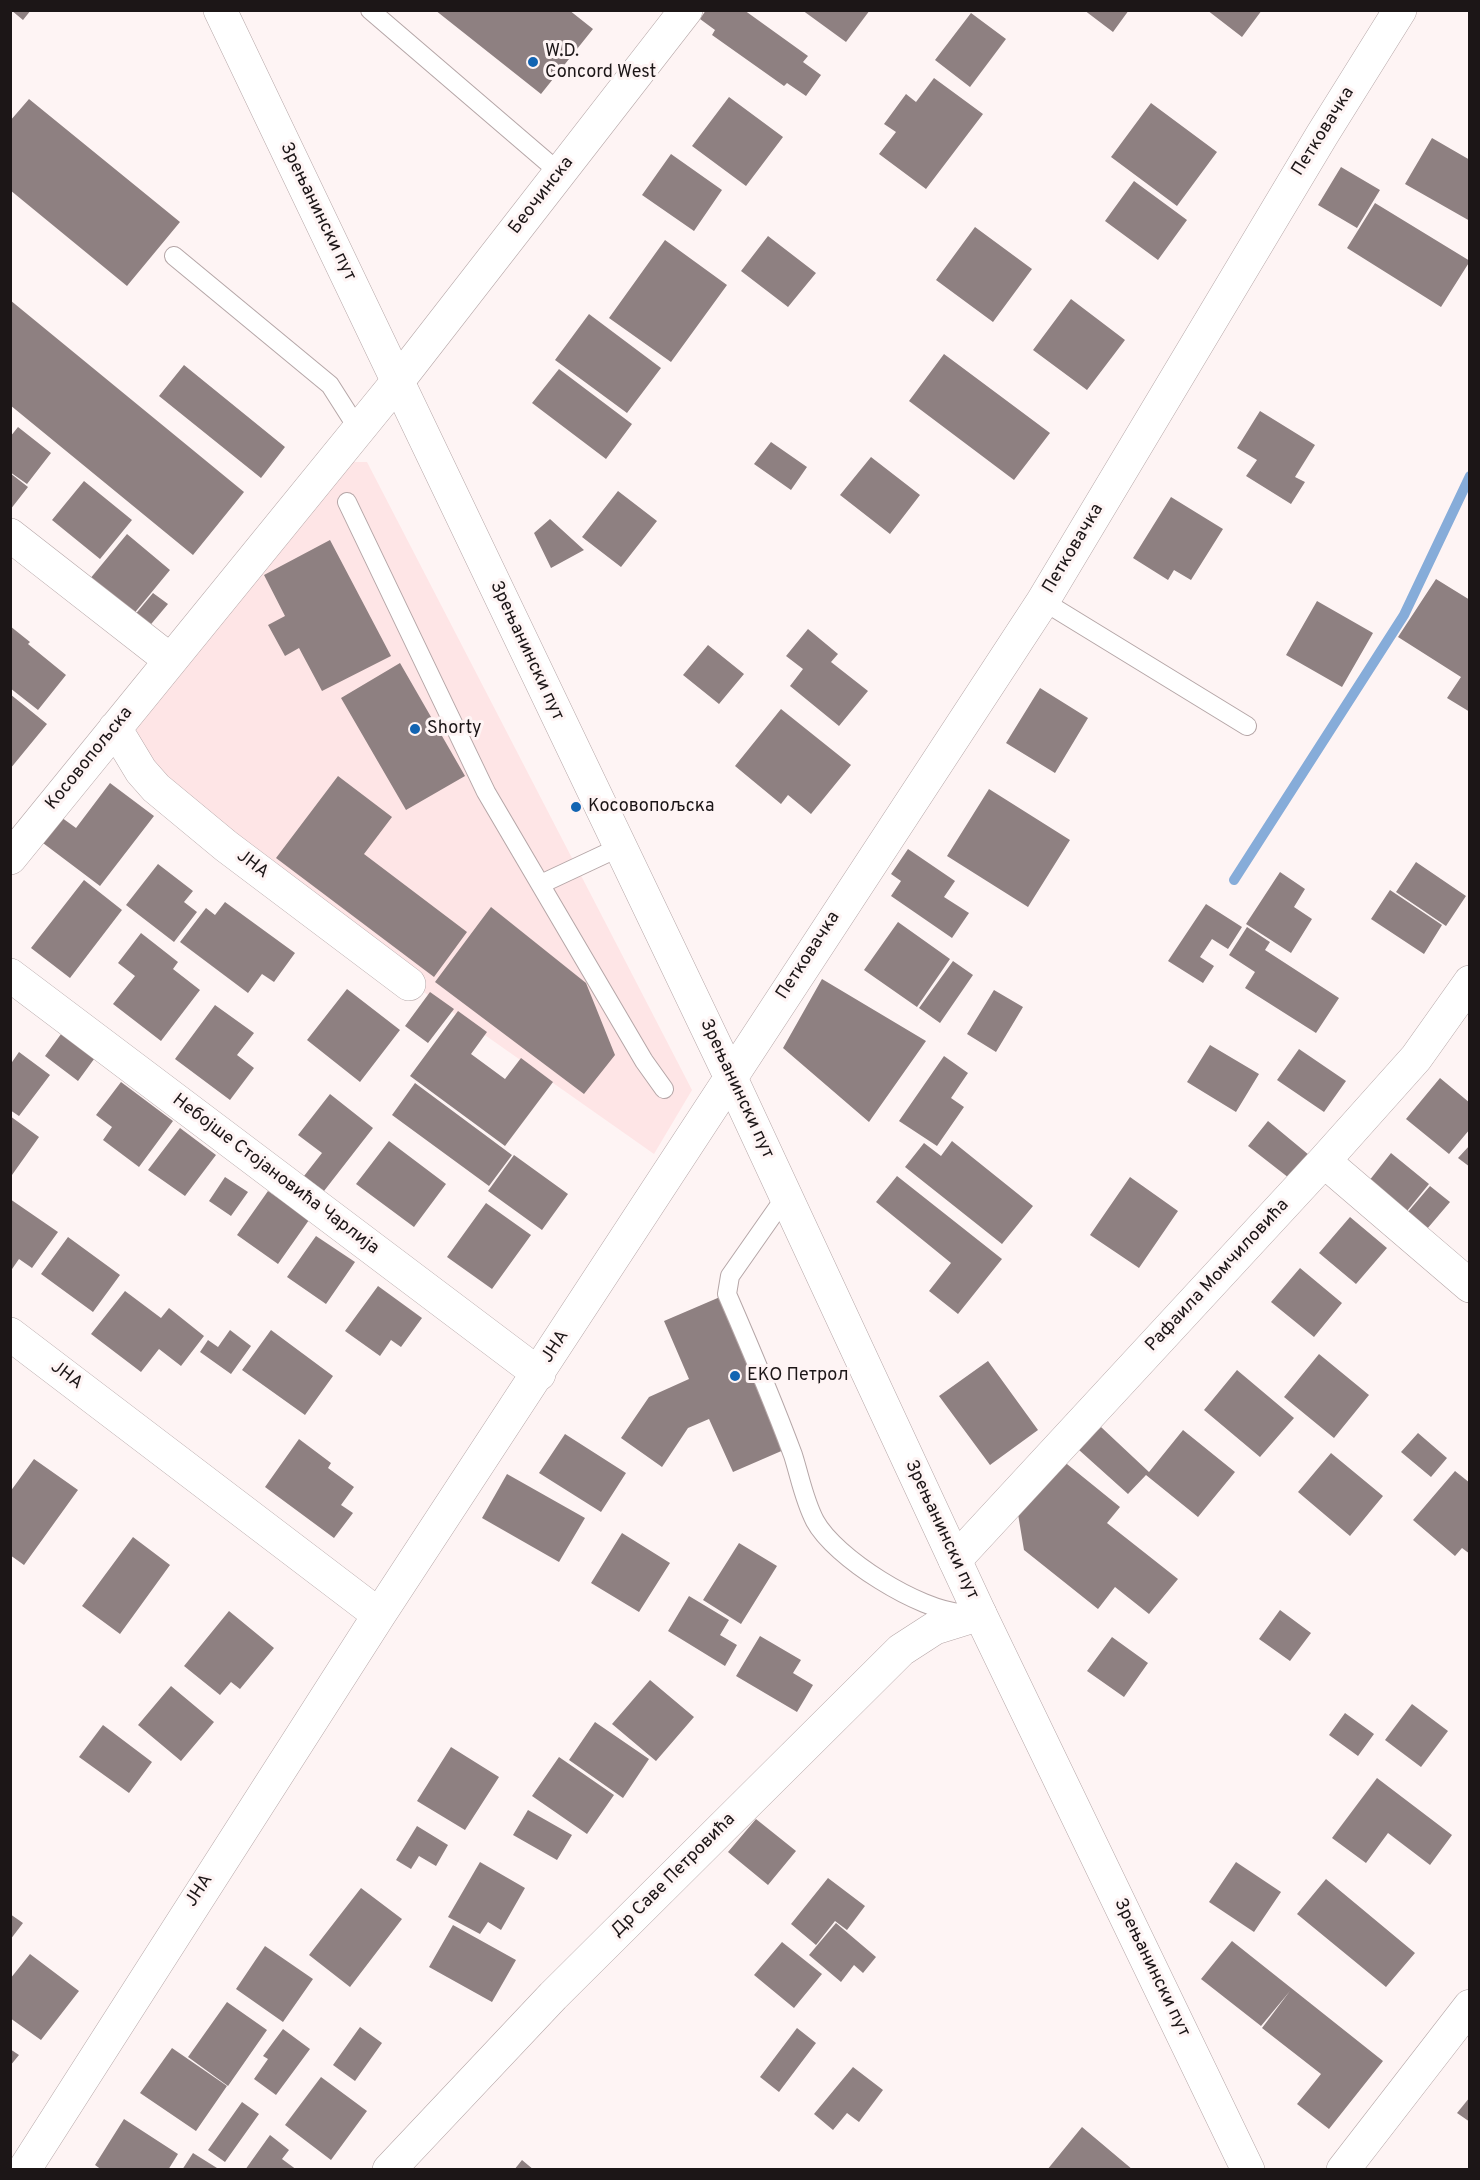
<!DOCTYPE html>
<meta charset="utf-8">
<style>
body{margin:0}
#map{position:relative;width:1480px;height:2180px;overflow:hidden;background:#fef4f4;font-family:Overpass,sans-serif}
canvas{display:block}
.frame{position:absolute;inset:0;border:12px solid #1c1617;pointer-events:none}
</style>
<div id="map">
<canvas width="1480" height="2180"></canvas>
<div class="frame"></div>
</div>
<script>
const g = document.querySelector('canvas').getContext('2d');
g.lineJoin = 'round';
function fillPath(path, color) {
  g.fillStyle = color;
  g.fill(path, 'evenodd');
}
function strokePath(path, color, width, dash) {
  g.strokeStyle = color;
  g.lineWidth = width;
  g.lineCap = dash ? 'butt' : 'round';
  g.setLineDash(dash || []);
  g.stroke(path);
}
function label(font, color, halo, rows, align = 'center') {
  g.font = font + ' Overpass,sans-serif';
  g.lineWidth = 6;
  g.setLineDash([]);
  g.textBaseline = 'middle';
  g.strokeStyle = halo;
  g.fillStyle = color;
  for (const [text, x, y, turn = 0] of rows) {
    g.save();
    g.translate(x, y);
    g.rotate((+turn || 0) * Math.PI / 180);
    g.textAlign = isNaN(turn) ? turn : align;
    if (halo) g.strokeText(text, 0, 0);
    g.fillText(text, 0, 0);
    g.restore();
  }
}
fillPath(new Path2D(`
 M353,462H367L692,1090L654,1154L418,988L426,979L153,772L135,727Z`), '#fee5e6');
strokePath(new Path2D(`
 M1234,880L1404,615L1470,476`), '#86acd9', 10);
fillPath(new Path2D(`
 M11,10H31L23,20Z
 M435,10H569L593,29L541,94Z
 M706,10H744L808,56L803,62L821,75L806,96L787,83L784,86L712,35L715,30L700,19Z
 M802,10H870L846,42Z
 M1084,10H1129L1113,32Z
 M1207,10H1262L1242,37Z
 M971,13L1006,39L970,87L935,60Z
 M934,78L983,114L926,189L879,154L896,132L884,124L906,94L916,102Z
 M729,97L783,137L746,186L692,146Z
 M29,99L180,222L127,286L10,190V121Z
 M1151,103L1217,152L1177,206L1111,157Z
 M1432,138L1470,160V221L1405,184Z
 M671,154L722,190L694,231L642,195Z
 M1341,167L1380,190L1357,228L1318,205Z
 M1134,181L1187,220L1158,260L1105,221Z
 M1375,203L1470,261L1441,307L1347,248Z
 M975,227L1032,269L993,322L936,280Z
 M768,236L816,273L788,307L741,271Z
 M665,240L727,285L671,362L609,318Z
 M1071,299L1125,340L1087,390L1033,350Z
 M10,300L244,492L193,555L10,405Z
 M589,314L661,368L627,413L555,360Z
 M944,354L1050,433L1014,480L909,401Z
 M184,365L285,447L261,478L159,396Z
 M559,369L632,424L606,459L532,403Z
 M1260,411L1315,445L1295,477L1305,482L1291,504L1246,476L1257,460L1237,448Z
 M18,427L51,453L27,484L10,472V437Z
 M771,442L807,467L791,490L754,464Z
 M871,457L920,495L890,534L840,495Z
 M10,473L28,487L10,510Z
 M84,481L132,520L100,559L52,520Z
 M618,491L657,521L621,567L582,537Z
 M1171,497L1223,529L1191,580L1174,570L1168,580L1133,558Z
 M550,519L584,550L551,568L534,533Z
 M127,534L170,570L132,616L89,580Z
 M330,540L391,656L322,691L299,648L285,656L268,625L285,616L264,575Z
 M1436,579L1470,600V712L1447,698L1461,677L1398,637Z
 M153,593L168,604L147,629L133,617Z
 M1317,601L1373,633L1342,687L1286,655Z
 M10,626L30,642L28,644L66,675L38,710L10,688Z
 M808,629L838,654L831,662L868,691L839,726L790,686L803,669L786,656Z
 M708,645L744,674L719,704L683,675Z
 M400,663L465,776L406,810L341,698Z
 M1040,688L1088,718L1055,773L1006,743Z
 M10,694L47,724L10,769Z
 M781,709L851,765L811,814L788,795L781,804L735,766Z
 M338,776L392,817L364,854L467,932L434,977L276,858Z
 M110,783L154,816L100,886L35,837L54,812L76,828Z
 M989,789L1070,840L1028,907L947,856Z
 M908,849L955,881L944,897L969,913L952,938L891,896L901,881L891,874Z
 M1416,862L1466,896L1446,926L1396,892Z
 M158,864L193,891L184,902L197,912L174,942L126,905Z
 M1280,872L1305,889L1294,907L1312,919L1291,953L1246,924Z
 M84,880L122,910L70,978L31,948Z
 M1390,890L1442,925L1424,954L1371,919Z
 M225,902L295,953L274,982L262,974L248,993L180,942L206,908L215,915Z
 M1206,904L1242,927L1228,949L1212,939L1200,957L1214,966L1203,983L1168,961Z
 M491,907L586,983L615,1055L584,1094L435,982Z
 M898,922L950,959L917,1007L864,970Z
 M1247,927L1270,942L1265,950L1339,998L1316,1033L1245,988L1255,972L1229,955Z
 M141,933L178,962L173,969L200,990L161,1041L113,1004L135,976L118,963Z
 M953,961L973,975L940,1023L919,1008Z
 M822,979L926,1041L869,1122L783,1048Z
 M347,989L400,1030L360,1082L307,1040Z
 M994,990L1023,1007L996,1052L967,1034Z
 M430,992L454,1009L428,1043L405,1026Z
 M215,1005L254,1033L237,1055L254,1068L230,1100L175,1059Z
 M458,1011L487,1032L471,1054L505,1079L521,1058L553,1082L505,1146L410,1076Z
 M64,1030L97,1055L78,1081L45,1056Z
 M1210,1045L1259,1074L1236,1112L1187,1082Z
 M1299,1049L1346,1081L1324,1112L1277,1080Z
 M19,1052L50,1075L19,1116L10,1110V1065Z
 M944,1056L968,1073L951,1098L964,1107L937,1146L899,1121Z
 M1440,1078L1470,1103V1129L1449,1154L1406,1119Z
 M121,1082L173,1121L139,1167L103,1140L112,1127L96,1115Z
 M415,1083L512,1155L489,1186L392,1115Z
 M330,1094L373,1128L324,1191L304,1176L322,1153L298,1135Z
 M10,1116L39,1137L12,1175L10,1174Z
 M1268,1121L1309,1155L1289,1178L1248,1146Z
 M180,1128L216,1155L185,1196L148,1170Z
 M389,1141L446,1184L414,1227L356,1184Z
 M952,1141L1033,1206L1002,1244L905,1167L924,1143L941,1156Z
 M1470,1145V1167L1458,1158Z
 M1391,1153L1429,1184L1403,1216L1365,1186Z
 M514,1155L568,1194L542,1230L488,1191Z
 M897,1176L1002,1259L958,1314L929,1291L951,1263L876,1202Z
 M225,1177L248,1192L231,1216L209,1201Z
 M1130,1177L1178,1211L1139,1268L1090,1235Z
 M1430,1186L1450,1202L1427,1229L1407,1213Z
 M268,1191L309,1220L278,1264L237,1235Z
 M10,1199L58,1232L32,1268L19,1259L10,1272Z
 M486,1203L531,1235L492,1289L447,1257Z
 M1350,1217L1387,1248L1356,1284L1319,1253Z
 M316,1236L355,1262L326,1304L287,1277Z
 M68,1237L120,1275L93,1312L41,1274Z
 M1300,1268L1342,1303L1314,1337L1271,1302Z
 M378,1286L422,1318L401,1347L391,1340L380,1356L345,1331Z
 M125,1291L161,1318L169,1308L204,1336L181,1366L159,1349L141,1372L91,1334Z
 M720,1297L786,1449L733,1472L709,1419L688,1428L662,1467L621,1438L649,1397L689,1379L664,1321Z
 M230,1330L251,1346L231,1374L200,1352L208,1340L218,1347Z
 M271,1330L333,1376L305,1415L242,1370Z
 M1319,1354L1369,1395L1334,1438L1284,1397Z
 M988,1361L1038,1430L990,1465L939,1396Z
 M1237,1370L1294,1418L1260,1457L1204,1410Z
 M1101,1427L1149,1472L1183,1430L1235,1472L1198,1517L1146,1475L1128,1494L1079,1450Z
 M1418,1433L1447,1458L1431,1477L1401,1452Z
 M565,1434L626,1473L601,1512L539,1473Z
 M299,1439L331,1463L328,1468L354,1487L341,1505L353,1513L334,1538L265,1487Z
 M1331,1453L1383,1496L1350,1536L1298,1492Z
 M34,1459L78,1490L24,1565L10,1555V1492Z
 M1062,1460L1120,1507L1107,1523L1178,1579L1149,1614L1115,1587L1098,1609L1024,1550L1018,1514Z
 M1455,1471L1470,1483V1554L1462,1548L1455,1556L1413,1520Z
 M507,1474L585,1518L559,1562L482,1518Z
 M622,1533L670,1563L639,1612L591,1583Z
 M133,1537L170,1565L120,1634L82,1606Z
 M739,1543L777,1566L741,1624L703,1600Z
 M689,1596L729,1620L720,1635L737,1645L725,1666L668,1631Z
 M1280,1610L1311,1633L1290,1661L1259,1639Z
 M229,1611L274,1648L240,1689L231,1682L220,1695L184,1666Z
 M760,1636L801,1660L793,1673L813,1685L797,1712L736,1676Z
 M1112,1637L1148,1663L1124,1697L1087,1671Z
 M650,1680L694,1717L656,1761L612,1724Z
 M171,1686L214,1722L181,1761L138,1725Z
 M1412,1704L1448,1731L1421,1767L1385,1740Z
 M1345,1713L1374,1734L1358,1756L1329,1735Z
 M595,1722L649,1759L623,1798L569,1760Z
 M103,1725L152,1762L129,1793L79,1757Z
 M451,1747L499,1777L465,1830L417,1801Z
 M559,1757L614,1795L587,1834L532,1796Z
 M1377,1778L1452,1835L1430,1865L1388,1833L1366,1863L1332,1838Z
 M528,1810L572,1835L557,1860L513,1835Z
 M756,1819L796,1851L768,1885L728,1852Z
 M417,1826L448,1845L436,1866L419,1856L411,1869L396,1860Z
 M480,1862L525,1888L501,1930L488,1922L480,1934L448,1917Z
 M1236,1862L1281,1892L1254,1932L1209,1902Z
 M828,1878L865,1906L847,1930L835,1921L816,1945L791,1924Z
 M1326,1879L1415,1953L1386,1987L1297,1914Z
 M361,1888L402,1919L350,1987L309,1955Z
 M10,1914L23,1923L10,1940Z
 M836,1923L876,1957L863,1973L854,1965L841,1982L809,1955Z
 M453,1925L516,1960L492,2002L429,1967Z
 M1232,1941L1383,2061L1329,2129L1297,2104L1321,2074L1262,2028L1290,1991L1261,2026L1201,1979Z
 M782,1942L822,1974L794,2008L754,1975Z
 M265,1946L313,1979L283,2022L236,1989Z
 M30,1954L79,1991L41,2040L10,2018V1979Z
 M227,2002L267,2030L228,2086L188,2057Z
 M360,2027L382,2043L355,2081L333,2065Z
 M797,2028L816,2043L779,2092L760,2077Z
 M283,2029L310,2049L276,2095L254,2079L268,2059L263,2056Z
 M172,2048L227,2086L196,2131L140,2093Z
 M10,2049L19,2055L10,2066Z
 M853,2067L883,2090L859,2122L847,2113L833,2130L814,2114Z
 M321,2077L367,2111L331,2160L285,2125Z
 M1470,2097V2122L1457,2113Z
 M242,2102L259,2114L225,2162L208,2150Z
 M124,2119L178,2154L168,2170H102L95,2165Z
 M1082,2127L1133,2170H1047Z
 M270,2135L289,2150L282,2159L297,2170H245Z
 M193,2153L217,2168V2170H182Z
 M522,2160L534,2170H514Z`), '#8e8081');
const lane = new Path2D(`
 M370,10L560,173
 M174,256L330,385L358,429
 M347,502L486,792L644,1061L664,1089
 M1043,601L1247,726
 M541,884L620,847
 M786,1196L730,1276L727,1294C750,1347 773,1401 793,1455C800,1477 804,1500 815,1521C835,1558 920,1611 962,1613`);
const street = new Path2D(`
 M10,535L170,660
 M115,728L141,771L156,788L226,846L409,984
 M10,858L398,381L686,10
 M10,975L539,1374
 M1324,1161L1470,1286
 M10,1334L379,1615
 M955,1560L1324,1161L1416,1058L1470,982
 M24,2170L379,1615L1043,601L1322,135L1400,10
 M389,2170L553,1996L901,1650L935,1628L980,1614
 M1343,2170L1470,2006`);
const secondary = new Path2D(`
 M220,10L730,1076L980,1614L1248,2170`);
strokePath(lane, '#b5a6a7', 20);
strokePath(street, '#b5a6a7', 34);
strokePath(secondary, '#b5a6a7', 34);
strokePath(lane, '#fff', 18);
strokePath(street, '#fff', 33);
strokePath(secondary, '#fff', 33);
for (const [x, y, r, color] of [
 [533,62,6,"#1264b2"],
 [415,729,6,"#1264b2"],
 [576,807,6,"#1264b2"],
 [735,1376,6,"#1264b2"]
]) {
  const dot = new Path2D();
  dot.arc(x, y, r, 0, 2 * Math.PI);
  g.fillStyle = color;
  g.fill(dot);
  strokePath(dot, '#fef4f4', 2);
}
label('18px', '#1c1617', '#fef4f4', [
 ["W.D.",545,52],
 ["Concord West",545,73],
 ["Shorty",427,729],
 ["Косовопољска",588,807],
 ["ЕКО Петрол",747,1376]
], 'left');
label('18px', '#1c1617', '#fef4f4', [
 ["Петковачка",1324,132,-58],
 ["Беочинска",542,196,-52],
 ["Зрењанински пут",317,212,64],
 ["Петковачка",1074,549,-59],
 ["Зрењанински пут",526,651,65],
 ["Косовопољска",90,759,-51],
 ["ЈНА",252,865,37],
 ["Петковачка",809,956,-57],
 ["Зрењанински пут",736,1089,65],
 ["Небојше Стојановића Чарлија",275,1175,37],
 ["Рафаила Момчиловића",1218,1276,-47],
 ["ЈНА",556,1347,-57],
 ["ЈНА",66,1376,37],
 ["Зрењанински пут",941,1530,65],
 ["Др Саве Петровића",674,1876,-45],
 ["ЈНА",200,1891,-57],
 ["Зрењанински пут",1151,1968,64]
]);
</script>
